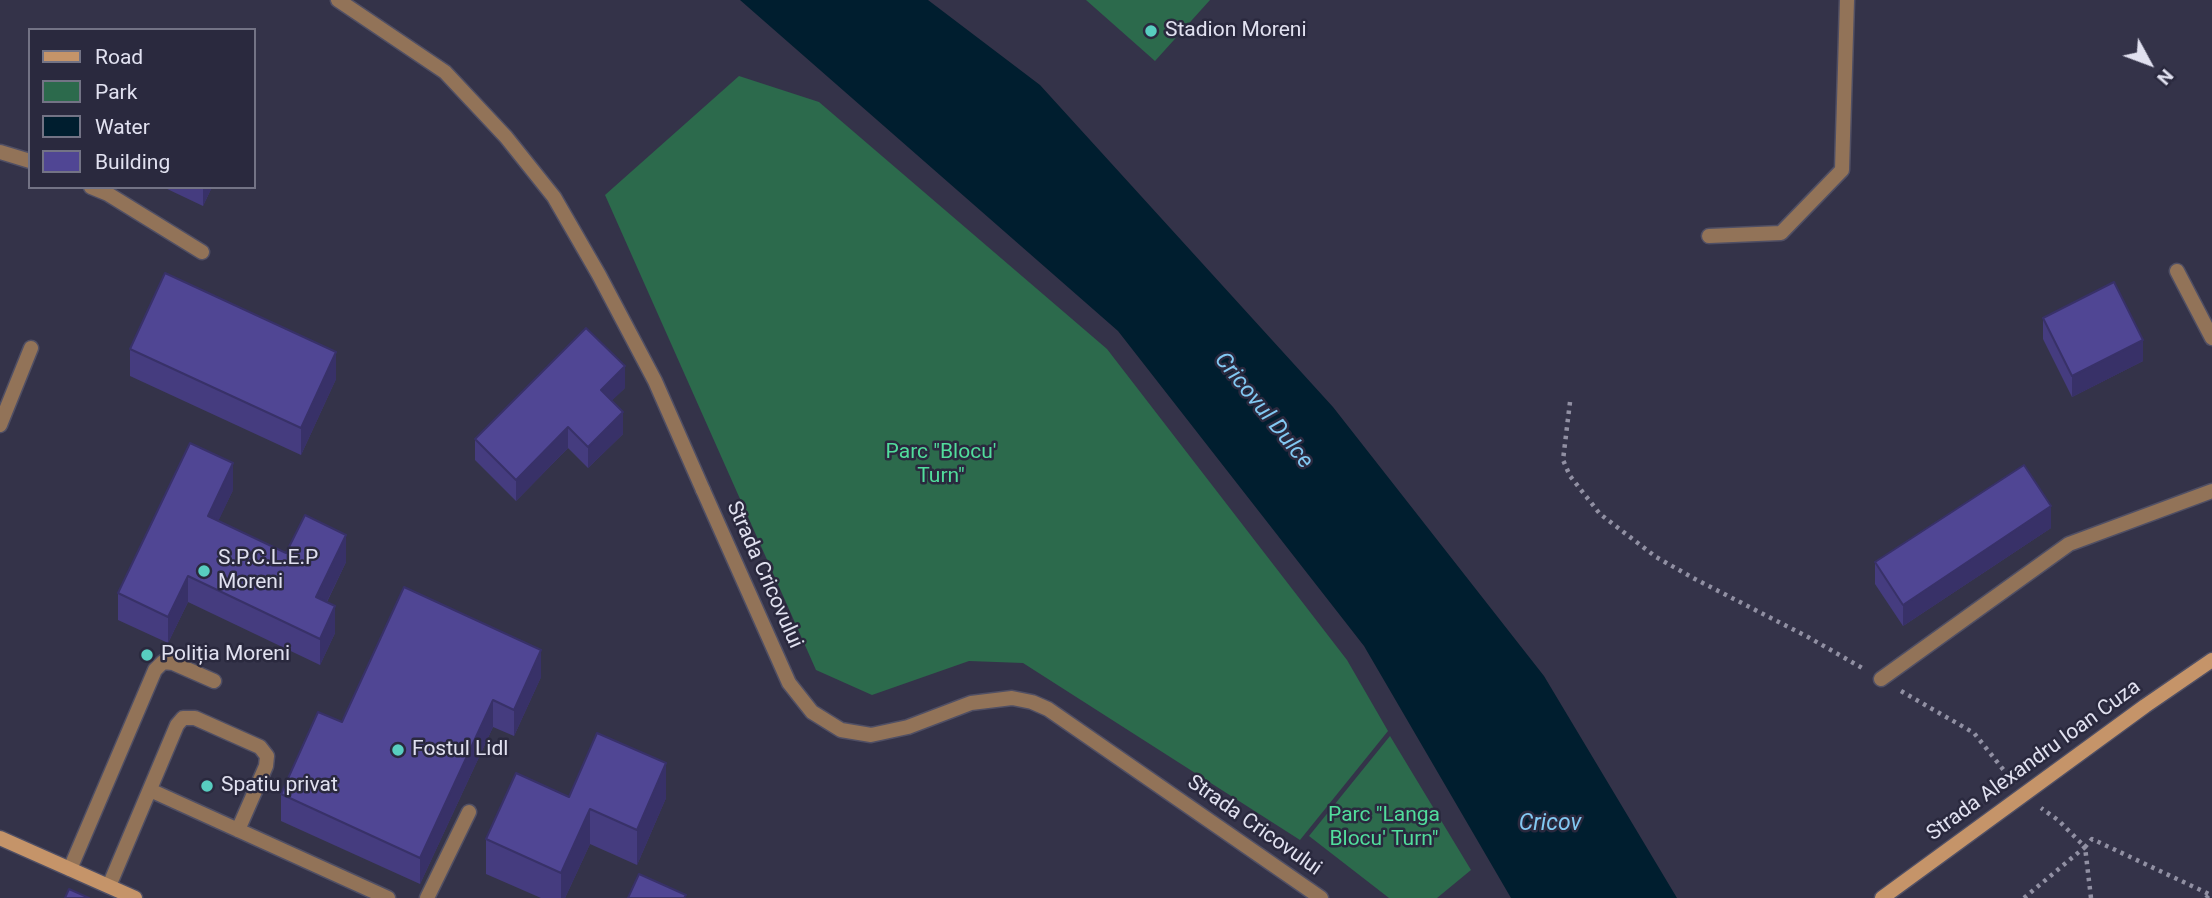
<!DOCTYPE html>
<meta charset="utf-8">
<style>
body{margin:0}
#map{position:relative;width:2212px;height:898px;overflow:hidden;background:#343349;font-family:Roboto,sans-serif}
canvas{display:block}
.legend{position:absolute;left:28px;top:28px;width:228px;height:161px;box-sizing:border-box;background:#2a293e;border:2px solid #737385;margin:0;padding:9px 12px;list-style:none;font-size:21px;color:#e1e1f0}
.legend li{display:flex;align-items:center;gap:14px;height:35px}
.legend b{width:35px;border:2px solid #737385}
.north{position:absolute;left:2114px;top:28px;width:70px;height:70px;-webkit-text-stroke:5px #2a293e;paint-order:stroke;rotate:131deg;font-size:19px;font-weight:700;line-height:28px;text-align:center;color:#e1e1f0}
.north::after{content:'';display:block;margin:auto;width:24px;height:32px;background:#e1e1f0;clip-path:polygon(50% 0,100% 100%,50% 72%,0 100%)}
</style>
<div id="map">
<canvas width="2212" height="898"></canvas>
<ul class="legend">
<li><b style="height:9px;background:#c59469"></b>Road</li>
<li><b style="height:19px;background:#2c6a4c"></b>Park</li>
<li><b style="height:19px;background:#001e2f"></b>Water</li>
<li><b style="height:19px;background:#504694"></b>Building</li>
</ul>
<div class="north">N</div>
</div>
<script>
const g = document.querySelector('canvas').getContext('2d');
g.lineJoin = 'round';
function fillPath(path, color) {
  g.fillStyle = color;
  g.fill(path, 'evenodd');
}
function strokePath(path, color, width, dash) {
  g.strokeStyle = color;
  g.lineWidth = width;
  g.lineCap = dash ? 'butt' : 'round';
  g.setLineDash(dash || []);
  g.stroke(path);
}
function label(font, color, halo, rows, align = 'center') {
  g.font = font + ' Roboto,sans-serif';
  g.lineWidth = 5;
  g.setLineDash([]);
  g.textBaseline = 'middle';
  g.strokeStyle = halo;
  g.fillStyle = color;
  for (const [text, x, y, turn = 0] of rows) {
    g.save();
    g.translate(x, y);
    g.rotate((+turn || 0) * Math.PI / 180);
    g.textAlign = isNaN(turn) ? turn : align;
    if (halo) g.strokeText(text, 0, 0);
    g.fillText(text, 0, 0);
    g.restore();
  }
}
fillPath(new Path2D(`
 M1086,0H1210L1155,61Z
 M739,76L819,102L1107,349L1347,660L1388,731L1300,840L1023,663L969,661L872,695L816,670L605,195Z
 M1390,736L1471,870L1437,898H1389L1309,836Z`), '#2c6a4c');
fillPath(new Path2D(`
 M740,0H928L1040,85L1333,407L1544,676L1677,898H1511L1364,646L1118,331Z`), '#001e2f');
const lane = new Path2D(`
 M338,0L445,72L506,137L554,197L599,275L655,381L703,490
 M0,152L30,161
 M91,187L108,194L202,252
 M1709,236L1781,233L1842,170L1847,0
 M2177,271L2212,338
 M1881,679L2069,544L2212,491
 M150,790L388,898
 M70,869L155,670L163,662L173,663L214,681
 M109,886L177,725L183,718H195L260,747L267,756L266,766L238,830
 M427,898L469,812`);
const street = new Path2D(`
 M0,425L31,348
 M703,490L789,683L812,712L841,730L871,735L908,727L971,703L1012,698L1032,702L1048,709L1321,898`);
const secondary = new Path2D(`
 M0,838L135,898
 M1882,898L2145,706L2212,660`);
strokePath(lane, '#504f64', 17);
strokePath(street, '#504f64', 17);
strokePath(secondary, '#504f64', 17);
strokePath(new Path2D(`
 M1570,402L1563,460L1570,476L1600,514L1656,557L1695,579L1808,637L1864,669
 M1901,691L1974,733L2010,778
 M2024,898L2085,847L2058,820L2041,808
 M2091,898L2085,847L2092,839L2209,894
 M2206,898L2212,892`), '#9190a3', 4.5, [3.5, 5]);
strokePath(lane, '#927358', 14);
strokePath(street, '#927358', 14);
strokePath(secondary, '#c59469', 14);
fillPath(new Path2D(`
 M30,95V126H28V99Z
 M163,187H212L203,206Z
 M2043,318L2143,361L2072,397L2043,339Z
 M130,349L336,379L301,455L130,376Z
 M625,388L611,401L623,434L588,468L568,448L516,501L475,460V439Z
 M233,490L218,521L286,553L346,562L327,602L335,633L320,665L188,602L168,643L118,620V593Z
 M2051,528L1903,626L1875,584V562Z
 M541,677L514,736L493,727L420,884L281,821V794Z
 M569,797L666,798L637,865L590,844L565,898H541L486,874V839Z`), '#453c7f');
fillPath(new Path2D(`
 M203,187H212L203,206Z
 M2143,340V361L2072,397V376Z
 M336,352V379L301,455V428Z
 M625,366V388L601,411V390Z
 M623,412V434L588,468V447Z
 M568,427V448L516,501V480Z
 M233,463V490L208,543V516Z
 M2051,506V528L1903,626V605Z
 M346,535V562L316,624V597Z
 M188,576V602L168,643V617Z
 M335,606V633L320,665V639Z
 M541,650V677L514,736V710Z
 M493,700V727L420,884V858Z
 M666,763V798L637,865V830Z
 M590,809V844L565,898H561V873Z`), '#383168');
const building = new Path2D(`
 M165,273L336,352L301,428L130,349Z
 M2114,282L2143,340L2072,376L2043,318Z
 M586,328L625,366L601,390L623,412L588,447L568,427L516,480L475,439Z
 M190,443L233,463L208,516L286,553L305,515L346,535L316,597L335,606L320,639L188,576L168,617L118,593Z
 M2024,465L2051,506L1903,605L1875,562Z
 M404,587L541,650L514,710L493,700L420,858L281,794L318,712L342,722Z
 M597,733L666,763L637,830L590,809L561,873L486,839L516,773L569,797Z
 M639,874L686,895L684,898H628Z
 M69,889L89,898H65Z`);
fillPath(building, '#504694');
strokePath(building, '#383168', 2);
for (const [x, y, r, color] of [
 [1151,31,7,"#58cec0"],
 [204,571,7,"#58cec0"],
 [147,655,7,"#58cec0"],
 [398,750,7,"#58cec0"],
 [207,786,7,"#58cec0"]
]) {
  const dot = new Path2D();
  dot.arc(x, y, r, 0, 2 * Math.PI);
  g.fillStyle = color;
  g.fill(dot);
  strokePath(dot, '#2a293e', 2.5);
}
label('21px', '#e1e1f0', '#2a293e', [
 ["Stadion Moreni",1165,31],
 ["S.P.C.L.E.P",218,559],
 ["Moreni",218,583],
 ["Poliția Moreni",161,655],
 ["Fostul Lidl",412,750],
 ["Spatiu privat",221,786]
], 'left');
label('21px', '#51dd9c', '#2a293e', [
 ["Parc \"Blocu'",941,453],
 ["Turn\"",941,477],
 ["Parc \"Langa",1384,816],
 ["Blocu' Turn\"",1384,840]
]);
label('21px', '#e1e1f0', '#2a293e', [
 ["Strada Cricovului",764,575,66],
 ["Strada Alexandru Ioan Cuza",2034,761,-36],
 ["Strada Cricovului",1254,826,35]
]);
label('italic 23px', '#82c8f2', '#2a293e', [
 ["Cricovul Dulce",1263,411,51],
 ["Cricov",1550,824]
]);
</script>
